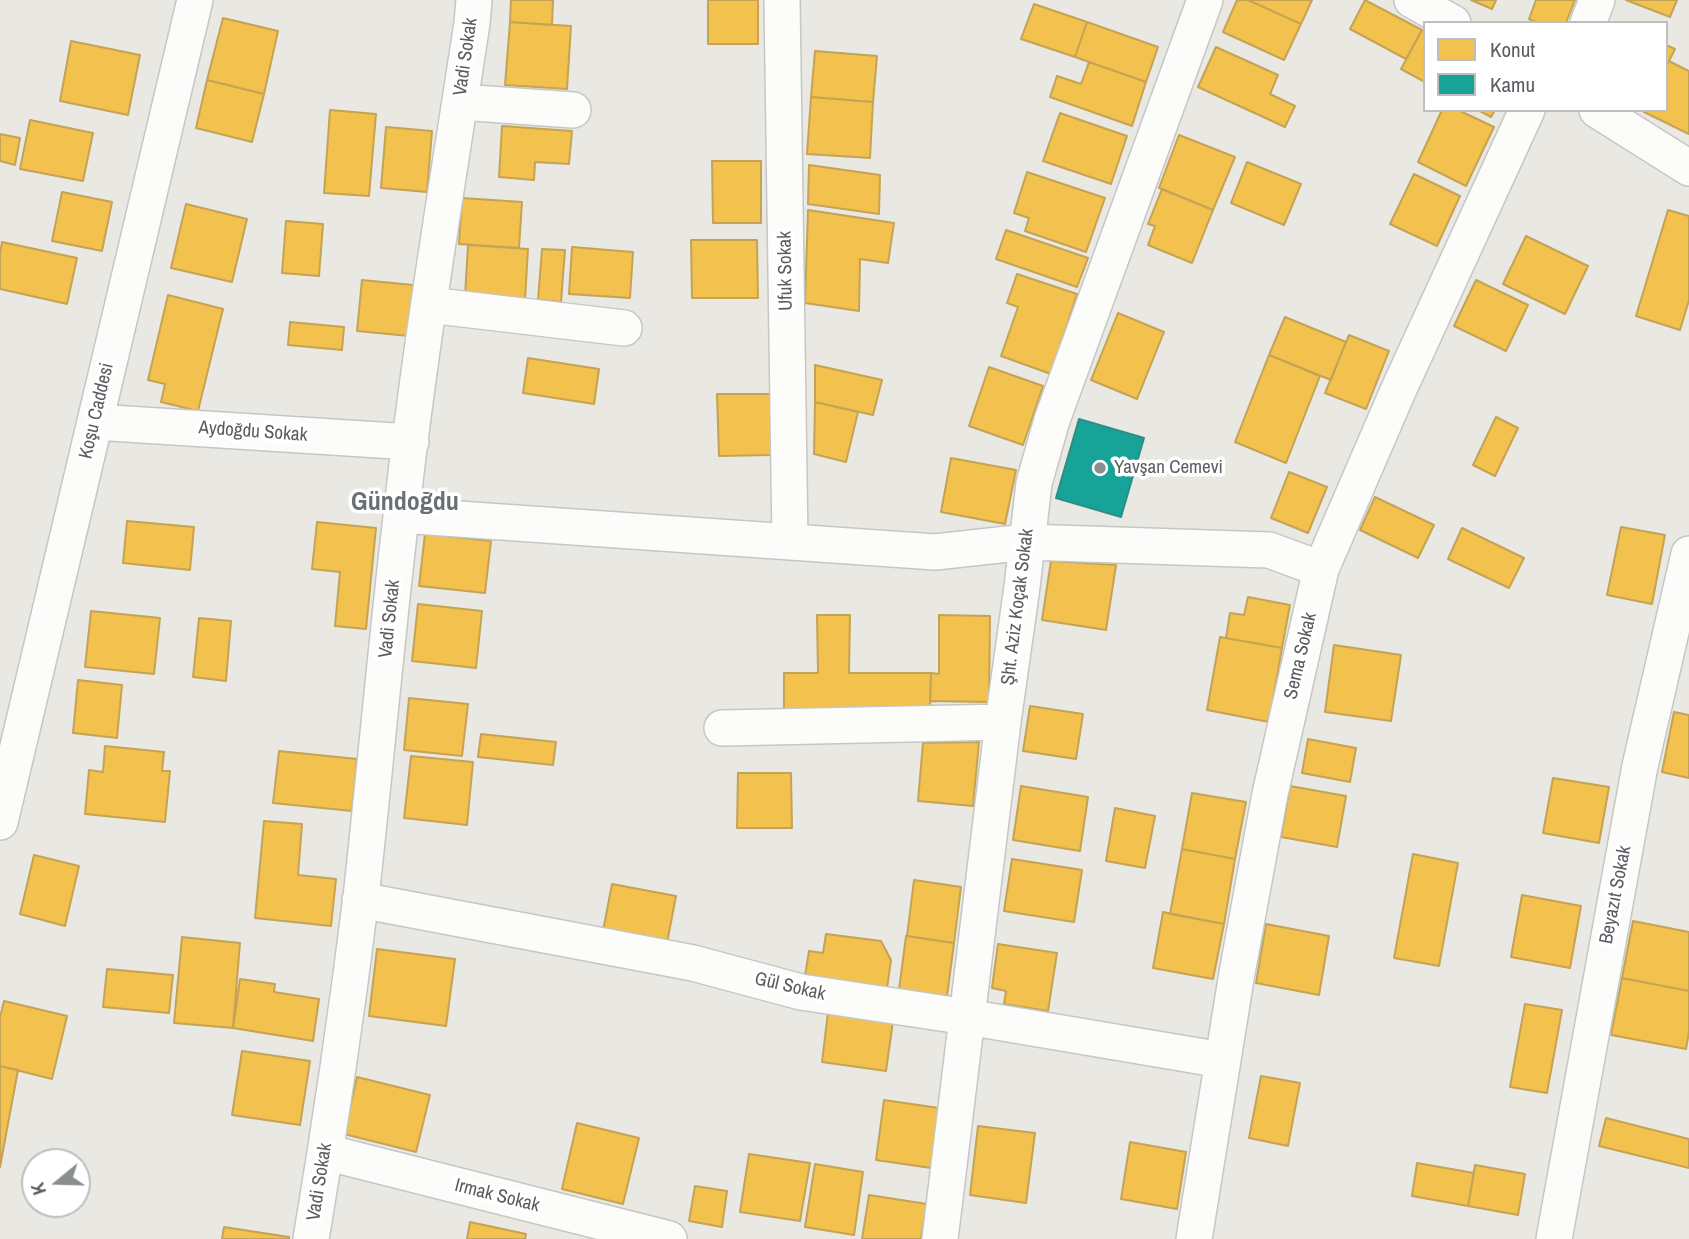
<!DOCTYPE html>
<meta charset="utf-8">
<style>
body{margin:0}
#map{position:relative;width:1689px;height:1239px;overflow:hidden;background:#e9e8e3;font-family:"Archivo Narrow",sans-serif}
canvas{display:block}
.legend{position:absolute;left:1423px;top:21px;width:245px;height:91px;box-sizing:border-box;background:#fff;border:2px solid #bdbec0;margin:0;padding:9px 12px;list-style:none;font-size:21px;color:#595d62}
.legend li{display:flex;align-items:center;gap:14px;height:35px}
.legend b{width:35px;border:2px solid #bdbec0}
.north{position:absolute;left:21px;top:1148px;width:70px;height:70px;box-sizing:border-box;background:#fff;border:2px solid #bdbec0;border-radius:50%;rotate:251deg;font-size:19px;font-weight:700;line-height:28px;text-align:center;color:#595d62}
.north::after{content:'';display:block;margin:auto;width:24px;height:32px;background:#8b8e8f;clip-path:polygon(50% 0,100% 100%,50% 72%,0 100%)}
</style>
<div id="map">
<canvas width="1689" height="1239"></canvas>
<ul class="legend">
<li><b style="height:19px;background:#f2c14e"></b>Konut</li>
<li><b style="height:19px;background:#17a398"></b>Kamu</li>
</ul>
<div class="north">K</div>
</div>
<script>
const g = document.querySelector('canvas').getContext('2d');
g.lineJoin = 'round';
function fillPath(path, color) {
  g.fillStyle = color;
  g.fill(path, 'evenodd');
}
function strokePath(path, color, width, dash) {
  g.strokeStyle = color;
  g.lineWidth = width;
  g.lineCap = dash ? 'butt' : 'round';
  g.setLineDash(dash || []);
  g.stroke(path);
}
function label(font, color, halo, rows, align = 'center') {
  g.font = font + ' "Archivo Narrow",sans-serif';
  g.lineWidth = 7;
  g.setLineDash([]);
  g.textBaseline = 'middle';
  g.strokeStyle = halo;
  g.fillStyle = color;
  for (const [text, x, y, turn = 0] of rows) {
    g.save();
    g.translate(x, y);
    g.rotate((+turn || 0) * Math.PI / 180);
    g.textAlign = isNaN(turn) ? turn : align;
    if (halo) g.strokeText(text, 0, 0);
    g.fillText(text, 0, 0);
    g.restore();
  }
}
const homes = new Path2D(`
 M511,0H553L552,25L510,22Z
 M708,0H758V44H708Z
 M1237,0H1248L1301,24L1284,60L1223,32Z
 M1248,0H1312L1301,24Z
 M1365,0L1422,30L1406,59L1350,29Z
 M1471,0H1496L1492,9Z
 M1536,0H1575L1566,23H1538L1529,19Z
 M1626,0H1677L1670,17Z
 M1034,4L1087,22L1075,57L1021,39Z
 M223,18L278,31L264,94L207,80Z
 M510,22L571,26L567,89L505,85Z
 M1087,22L1158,47L1146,82L1075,57Z
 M1422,30L1425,32V82L1401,69Z
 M71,41L140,55L128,115L60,101Z
 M1666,45L1675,49L1666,67Z
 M1216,47L1278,75L1270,94L1295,106L1285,127L1198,87Z
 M815,51L877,56L873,102L811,97Z
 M1669,61L1689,71V134L1644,112L1645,110H1666V67Z
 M1089,62L1146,82L1132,126L1050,97L1057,76L1081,84Z
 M207,80L264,94L252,142L196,128Z
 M811,97L873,102L870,158L807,154Z
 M330,110L376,114L369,196L324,193Z
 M1442,110H1458L1494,127L1466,186L1418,162Z
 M1478,110H1495L1491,117Z
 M1060,113L1127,136L1111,184L1043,161Z
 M30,120L93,133L83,181L20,169Z
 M502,126L572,131L569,164L535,162L534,180L499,177Z
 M386,127L432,131L427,192L381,188Z
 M0,134L20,138L15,165L0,161Z
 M1179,135L1235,157L1213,210L1159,188Z
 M712,161H761V223H713Z
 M1247,162L1301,184L1284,225L1231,203Z
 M809,165L880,175L879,214L808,204Z
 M1027,172L1105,198L1086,252L1025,231L1029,218L1014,213Z
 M1414,174L1460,196L1437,246L1390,224Z
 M1162,189L1213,210L1192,263L1148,245L1155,226L1148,224Z
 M62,192L112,202L102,251L52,241Z
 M462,198L522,202L519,248L459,244Z
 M186,204L247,219L232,282L171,268Z
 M808,210L894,223L888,263L860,259L859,311L805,303Z
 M1668,210L1689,216V300L1680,330L1636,316Z
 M286,221L323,224L319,276L282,273Z
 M1006,230L1088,258L1077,287L996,259Z
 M1526,236L1588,266L1565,314L1503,284Z
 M691,240H757L758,298H692Z
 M2,242L77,258L67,304L0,289V253Z
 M468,245L528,249L525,300L465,296Z
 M572,247L633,252L630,298L569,294Z
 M542,249L565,250L561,302L538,300Z
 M1017,274L1077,294L1051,374L1001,356L1018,307L1007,303Z
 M362,280L413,285L409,336L357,331Z
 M1476,280L1528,305L1506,351L1454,326Z
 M168,295L223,309L198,411L161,402L165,384L148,380Z
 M1118,313L1164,332L1137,399L1091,380Z
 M1285,317L1346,342L1331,380L1269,355Z
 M290,322L344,327L342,350L288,345Z
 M1349,335L1389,351L1366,409L1325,393Z
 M1269,355L1320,376L1286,463L1235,442Z
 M528,358L599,369L594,404L523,393Z
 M815,365L882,380L873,415L815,402Z
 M989,367L1043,386L1023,445L969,426Z
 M717,394H772V455L719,456Z
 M815,402L858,412L846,462L814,454Z
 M1496,417L1518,428L1495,476L1473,465Z
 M951,458L1016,470L1005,524L941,512Z
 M1289,472L1327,487L1308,533L1271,518Z
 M1375,497L1434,525L1418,558L1360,530Z
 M127,521L194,527L190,570L123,563Z
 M317,522L376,528L366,629L335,626L340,572L312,569Z
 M1621,527L1665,535L1652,604L1607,595Z
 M1462,528L1524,558L1509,588L1448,559Z
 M425,534L491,541L485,593L419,586Z
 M1051,561L1116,565L1106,630L1042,620Z
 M1248,597L1290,605L1282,648L1226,638L1230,613L1244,615Z
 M418,604L482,611L476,668L412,661Z
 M91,611L160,618L154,674L85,667Z
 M817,615H850L849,673H931L930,710H784V673H818Z
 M939,615L990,616L989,702L930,701L931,673L939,674Z
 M199,618L231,621L226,681L193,677Z
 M1220,637L1282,648L1269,722L1207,710Z
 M1334,645L1401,655L1391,721L1325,712Z
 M78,680L122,685L117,738L73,733Z
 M409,698L468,704L462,756L404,750Z
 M1030,706L1083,714L1076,759L1023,751Z
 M1674,712L1689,715V778L1662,772Z
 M481,734L556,742L553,765L478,757Z
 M1308,739L1356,748L1350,782L1302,773Z
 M979,742L973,806L918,801L923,743Z
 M105,746L164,752L162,771H170L165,822L85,814L89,770L103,772Z
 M279,751L357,759L352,811L273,803Z
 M411,756L473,762L467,825L404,818Z
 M738,773H791L792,828H737Z
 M1553,778L1609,787L1599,843L1543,833Z
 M1021,786L1088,797L1080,851L1013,840Z
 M1290,786L1346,796L1337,847L1281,837Z
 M1192,793L1246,802L1235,859L1182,849Z
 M1115,808L1155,816L1145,868L1106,861Z
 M264,821L302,824L298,875L336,879L331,926L255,918Z
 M1182,849L1235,859L1224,924L1170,914Z
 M1413,854L1458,863L1439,966L1394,958Z
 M34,855L79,866L65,926L20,914Z
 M1012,859L1082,870L1074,922L1004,911Z
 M914,880L961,887L954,943L907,936Z
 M612,884L676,896L667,943L603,931Z
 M1522,895L1581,906L1570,968L1511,957Z
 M1163,912L1224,924L1213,979L1153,968Z
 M1633,921L1689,932V991L1622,978Z
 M1266,924L1329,936L1319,995L1256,983Z
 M826,934L881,941L891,960L887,988L805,976L809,951L823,953Z
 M906,936L954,943L947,996L899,990Z
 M182,937L240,943L233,1028L174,1023Z
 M998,944L1057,953L1048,1011L1004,1004L1006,991L992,988Z
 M377,949L455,959L446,1026L369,1016Z
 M107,969L173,975L169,1013L103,1007Z
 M1622,978L1689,991V1032L1686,1049L1611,1035Z
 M240,979L275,984L274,992L319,999L313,1041L233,1028Z
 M4,1001L67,1016L52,1079L0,1066V1017Z
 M1525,1004L1562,1010L1547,1093L1510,1087Z
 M828,1012L893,1021L886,1071L822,1062Z
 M242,1051L310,1061L300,1125L232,1115Z
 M0,1066L18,1070L0,1167Z
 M1261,1076L1300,1083L1288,1146L1249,1138Z
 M357,1077L430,1095L416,1152L344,1134Z
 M884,1100L939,1108L931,1168L876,1160Z
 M1606,1118L1689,1139V1168L1599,1146Z
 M577,1123L639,1138L623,1204L562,1189Z
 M978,1126L1035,1133L1026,1203L970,1195Z
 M1130,1142L1186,1152L1177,1209L1121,1199Z
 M749,1154L810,1163L800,1221L740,1212Z
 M1417,1163L1474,1173L1468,1206L1412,1196Z
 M815,1164L863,1172L854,1235L805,1227Z
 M1475,1165L1525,1174L1518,1215L1468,1206Z
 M695,1186L727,1191L722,1227L689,1221Z
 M869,1195L927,1204L921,1239H862Z
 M470,1222L526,1234L525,1239H467Z
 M224,1227L289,1237V1239H222Z`);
fillPath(homes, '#f2c14e');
strokePath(homes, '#c4a354', 2);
const public = new Path2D(`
 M1079,419L1144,438L1121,517L1056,498Z`);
fillPath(public, '#17a398');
strokePath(public, '#2b8e88', 2);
const minor = new Path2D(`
 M782,0L790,542
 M1412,0L1453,23
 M1588,23L1597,0
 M460,102L573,110
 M1597,110L1689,168
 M429,305L624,328
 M95,422L411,442
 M401,515L935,552L1026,542L1269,550L1321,569
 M722,728L1003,722
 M0,822L195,0
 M360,900L693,963L801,992L967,1017L1222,1060
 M325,1152L669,1239
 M311,1239C330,1126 347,1011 361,897C375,771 386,644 401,517C419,352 447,187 472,23L474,0
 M940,1239L1003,722L1022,587L1034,483L1052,420L1205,0
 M1194,1239L1237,973L1270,794L1321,569L1398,391L1527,110
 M1554,1239L1640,766L1689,554`);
strokePath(minor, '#c6c6c5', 38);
strokePath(minor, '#fcfcfb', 35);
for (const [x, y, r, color] of [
 [1100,468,7,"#8b8e8f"]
]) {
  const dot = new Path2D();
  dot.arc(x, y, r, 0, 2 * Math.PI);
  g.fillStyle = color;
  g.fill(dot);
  strokePath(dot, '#fff', 2.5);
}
label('19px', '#595d62', '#fff', [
 ["Vadi Sokak",466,57,-82],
 ["Ufuk Sokak",786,271,-91],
 ["Koşu Caddesi",97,411,-77],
 ["Aydoğdu Sokak",253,432,4],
 ["Şht. Aziz Koçak Sokak",1018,607,-83],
 ["Vadi Sokak",390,619,-84],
 ["Sema Sokak",1301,656,-77],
 ["Beyazıt Sokak",1616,895,-79],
 ["Gül Sokak",790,987,13],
 ["Vadi Sokak",320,1182,-81],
 ["Irmak Sokak",497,1196,14]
]);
label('19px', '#595d62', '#fff', [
 ["Yavşan Cemevi",1114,468]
], 'left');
label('bold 26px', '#6a6f74', '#fff', [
 ["Gündoğdu",405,503]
]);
</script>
